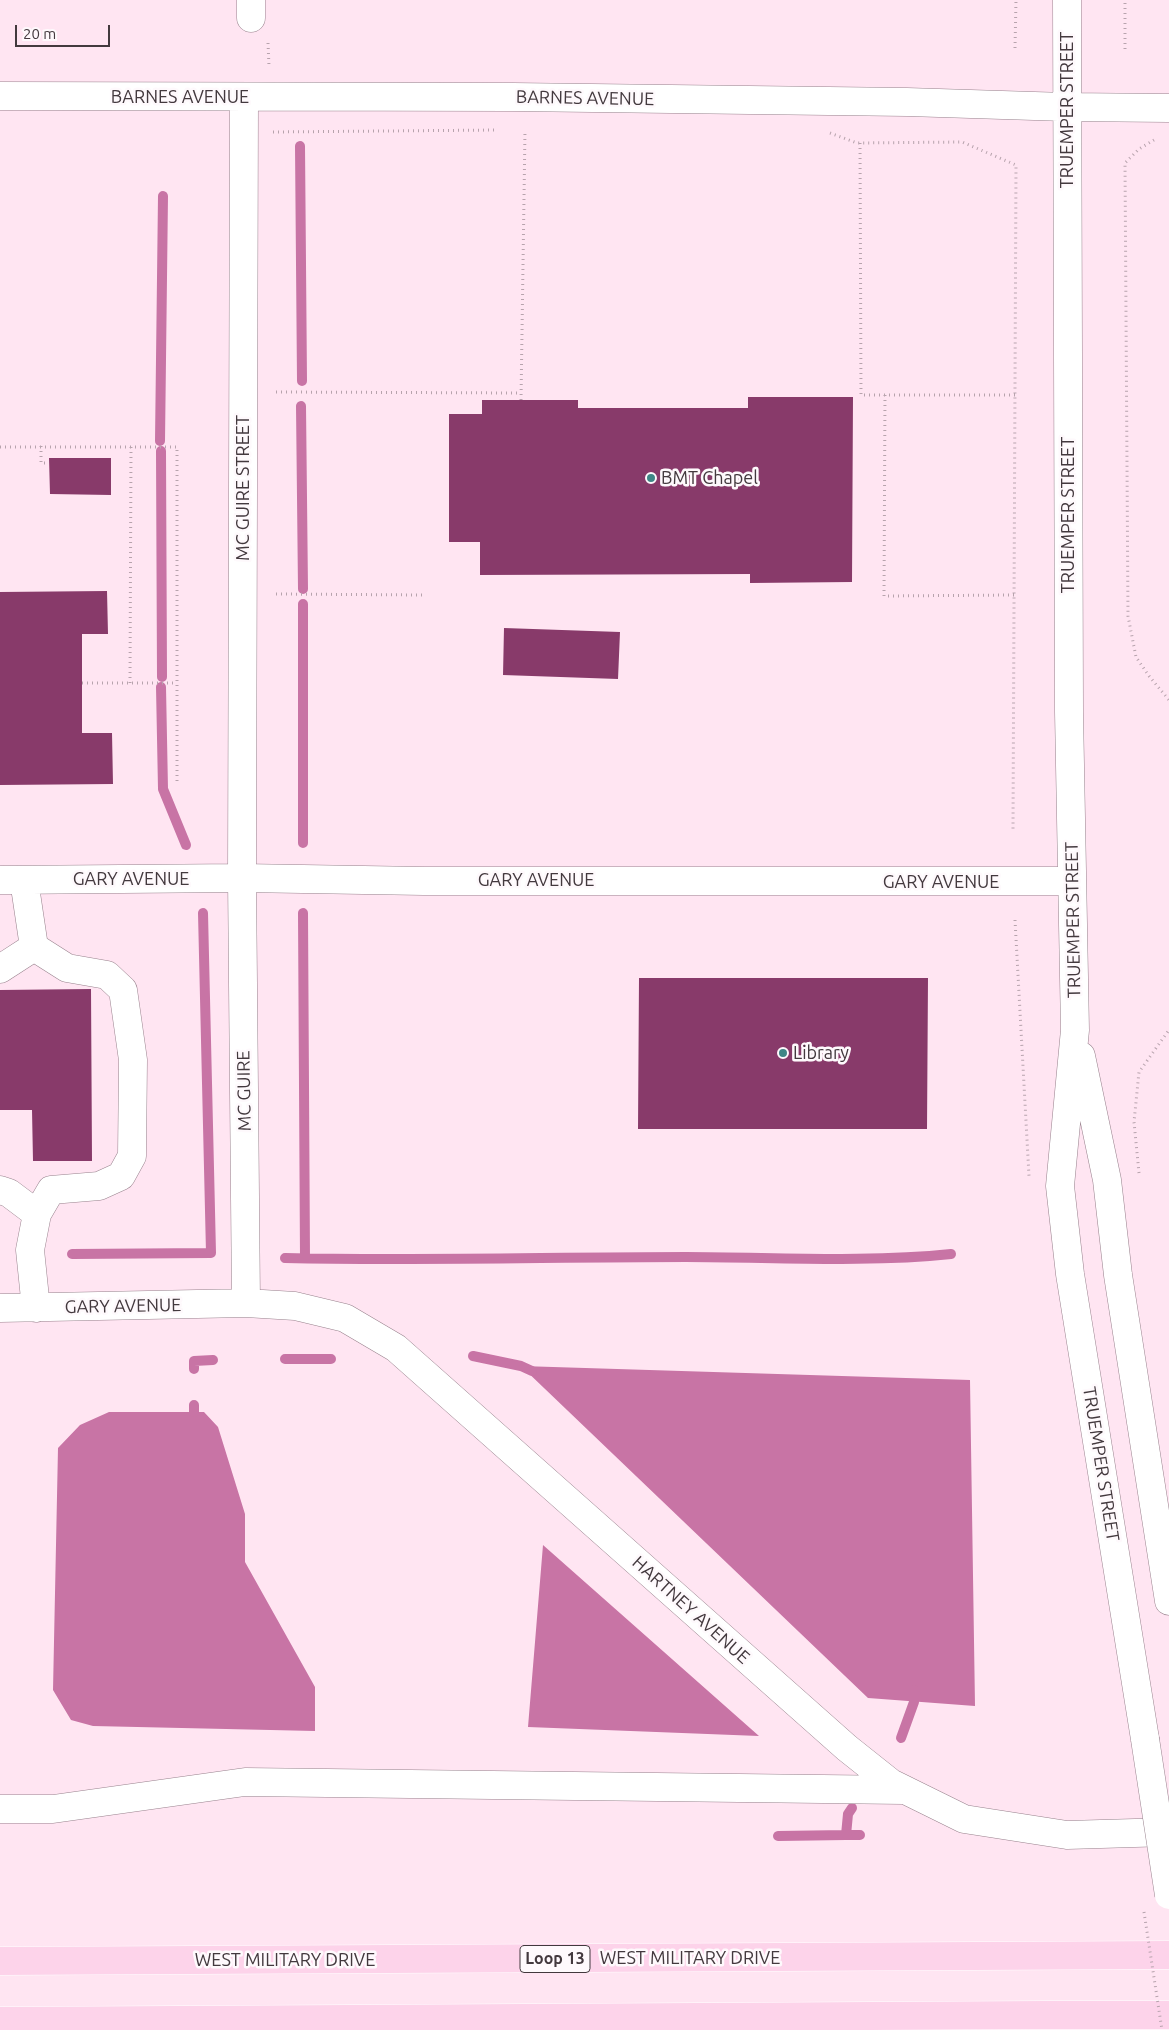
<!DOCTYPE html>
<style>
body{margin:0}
#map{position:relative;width:1169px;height:2030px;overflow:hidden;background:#ffe5f2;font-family:Ubuntu,sans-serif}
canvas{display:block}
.scale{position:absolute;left:15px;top:25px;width:95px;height:22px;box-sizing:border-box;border:2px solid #43393e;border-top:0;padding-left:6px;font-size:15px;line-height:18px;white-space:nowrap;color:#43393e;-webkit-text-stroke:4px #fef9fc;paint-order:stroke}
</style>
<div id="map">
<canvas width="1169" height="2030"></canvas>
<div class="scale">20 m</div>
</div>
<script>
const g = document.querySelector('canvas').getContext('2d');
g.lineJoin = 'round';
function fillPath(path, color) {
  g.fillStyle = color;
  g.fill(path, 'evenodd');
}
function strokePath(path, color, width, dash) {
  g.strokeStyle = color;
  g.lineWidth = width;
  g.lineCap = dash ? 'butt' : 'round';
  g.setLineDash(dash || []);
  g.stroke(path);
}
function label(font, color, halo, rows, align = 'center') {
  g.font = font + ' Ubuntu,sans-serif';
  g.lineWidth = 5;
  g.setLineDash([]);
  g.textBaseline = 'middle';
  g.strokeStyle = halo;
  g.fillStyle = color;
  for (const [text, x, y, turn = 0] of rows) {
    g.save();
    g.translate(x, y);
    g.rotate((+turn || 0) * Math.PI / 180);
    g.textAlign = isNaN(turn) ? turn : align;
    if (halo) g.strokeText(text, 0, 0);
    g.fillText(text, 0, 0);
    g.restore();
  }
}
fillPath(new Path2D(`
 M521,1366L970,1380L975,1706L868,1698Z
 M109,1412H204L218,1427L245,1514V1562L315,1687V1731L93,1726L71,1720L53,1690L58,1448L80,1425Z
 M543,1545L759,1736L528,1727Z`), '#c874a5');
strokePath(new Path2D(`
 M300,146L302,381
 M301,406L303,589
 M160,441L163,196
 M161,451L162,677
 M303,604V843
 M161,687L163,789L186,845
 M303,913L305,1258
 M72,1254L211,1253L203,913
 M285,1258C419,1261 553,1257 686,1257C774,1257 864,1263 951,1254
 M473,1356L521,1366L532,1371
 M285,1359H331
 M194,1369V1361L213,1360
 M194,1405V1412
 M901,1738L914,1702V1690
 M852,1808L848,1814L846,1835H860
 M778,1836L846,1835`), '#c874a5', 10);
fillPath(new Path2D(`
 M748,397H853L852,582L750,583V574L480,575V542H449V414H482V400H578V408H748Z
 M49,458H111V495L50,494Z
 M107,591L108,634H82V733H112L113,784L0,785V592Z
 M504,628L620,632L618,679L503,675Z
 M639,978H928L927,1129H638Z
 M91,989L92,1161H33L32,1110H0V990Z`), '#883a6a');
const minor = new Path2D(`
 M251,0V18
 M1067,0L1069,712L1075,1030L1060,1186L1070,1274L1145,1739
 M0,96L513,97L907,102L1066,107L1169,108
 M244,97L242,878L246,1303
 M0,880L242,878L424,881H1072
 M24,880L34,947L67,968L107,975L123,990L133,1060L132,1156L121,1176L99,1186L51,1190L37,1214L30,1250L36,1308
 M0,969L34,947
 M1081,1056L1107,1180L1118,1275L1169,1601
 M0,1190L9,1193L37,1214
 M0,1308L246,1303L295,1306L345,1318L396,1348L847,1748L891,1783L964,1819L1067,1835L1169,1832
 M0,1809H53L245,1782L904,1790`);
const major = new Path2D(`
 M0,1961L1169,1955
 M0,2021L1044,2015H1169`);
strokePath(minor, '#98828d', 29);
strokePath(major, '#fff', 29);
strokePath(new Path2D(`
 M268,43L269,66
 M1015,48L1016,0
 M1125,49V0
 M273,132L497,130
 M830,133L857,143L962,142L1016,165L1013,830
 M1154,140L1139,149L1125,163L1128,616L1136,657L1149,676L1169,700
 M860,143L861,395H1015
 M276,392L521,393
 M885,395L884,596L1014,595
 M521,400L525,130
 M41,446V463H49
 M0,447H177V782
 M276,594L424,595
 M82,683H177
 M130,683L131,447
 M1015,920L1029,1176
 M1139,1173L1134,1122L1139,1072L1169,1030`), '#b7a3ad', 3, [1, 4]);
strokePath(minor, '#fff', 28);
strokePath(major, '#fdd3ea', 28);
const minorBridge = new Path2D(`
 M1145,1739L1169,1895`);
strokePath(minorBridge, '#98828d', 29, []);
strokePath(new Path2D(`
 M1144,1912L1162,2030`), '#b7a3ad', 3, [1, 4]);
strokePath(minorBridge, '#fff', 28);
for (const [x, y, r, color] of [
 [651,478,5,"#3e8686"],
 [783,1053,5,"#3e8686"]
]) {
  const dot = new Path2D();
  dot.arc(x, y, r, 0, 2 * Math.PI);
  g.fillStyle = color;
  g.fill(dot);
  strokePath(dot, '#fef9fc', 2);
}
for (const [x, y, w] of [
 [555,1959,70]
]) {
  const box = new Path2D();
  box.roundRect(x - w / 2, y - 13.5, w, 27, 4);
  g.fillStyle = '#fef9fc';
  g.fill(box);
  strokePath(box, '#43393e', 1);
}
label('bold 16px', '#43393e', null, [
 ["Loop 13",555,1959]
]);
label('18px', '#43393e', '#fef9fc', [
 ["BARNES AVENUE",180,97],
 ["BARNES AVENUE",585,98,1],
 ["TRUEMPER STREET",1067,110,-90],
 ["MC GUIRE STREET",243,488,-90],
 ["TRUEMPER STREET",1068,515,-90],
 ["GARY AVENUE",131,879],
 ["GARY AVENUE",536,880],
 ["GARY AVENUE",941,882],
 ["TRUEMPER STREET",1073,920,-91],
 ["MC GUIRE",244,1091,-91],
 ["GARY AVENUE",123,1306,-1],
 ["TRUEMPER STREET",1101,1464,81],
 ["HARTNEY AVENUE",691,1610,42],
 ["WEST MILITARY DRIVE",690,1958],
 ["WEST MILITARY DRIVE",285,1960]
]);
label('18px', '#43393e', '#fef9fc', [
 ["BMT Chapel",661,478],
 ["Library",793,1053]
], 'left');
</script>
